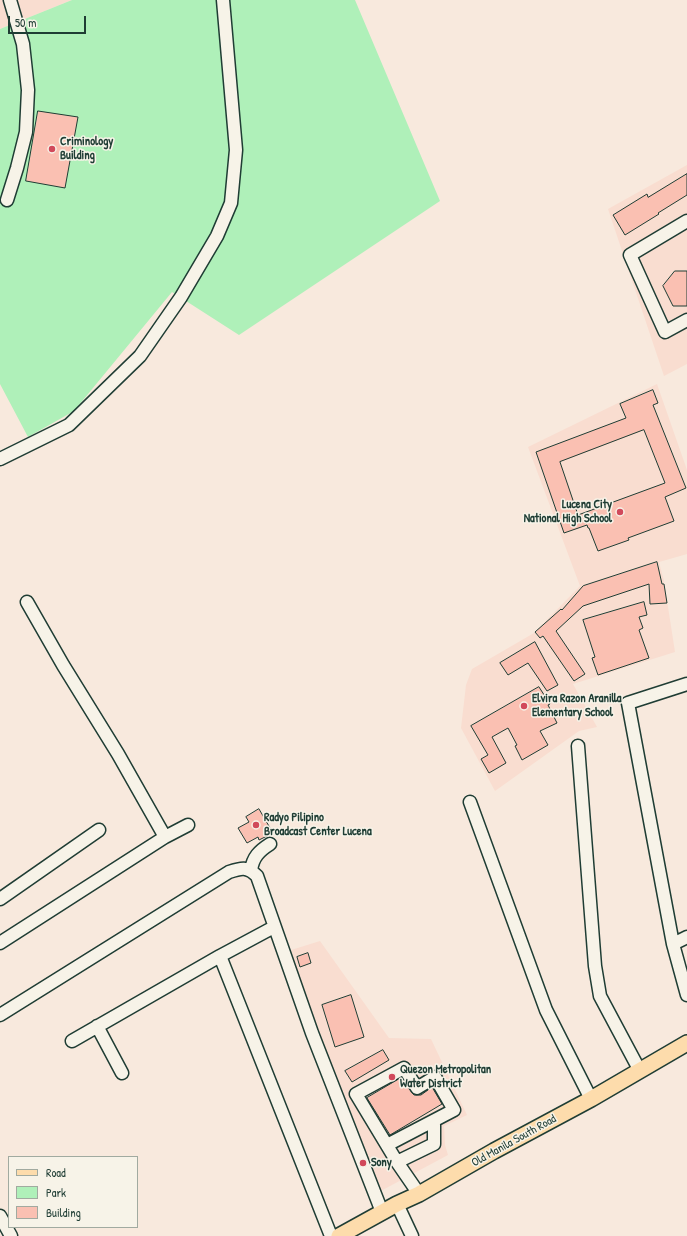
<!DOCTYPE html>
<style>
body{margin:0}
#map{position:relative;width:687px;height:1236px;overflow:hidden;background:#f8e9dd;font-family:"Patrick Hand",sans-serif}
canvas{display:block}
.legend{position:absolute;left:8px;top:1156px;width:130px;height:72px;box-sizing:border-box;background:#f7f3e8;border:1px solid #a1aaa0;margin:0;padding:5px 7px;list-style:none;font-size:12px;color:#1f3d34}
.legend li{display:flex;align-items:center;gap:8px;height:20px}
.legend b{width:20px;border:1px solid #a1aaa0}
.scale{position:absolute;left:8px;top:16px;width:78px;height:18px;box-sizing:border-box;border:2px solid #1f3d34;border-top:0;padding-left:5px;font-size:12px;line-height:14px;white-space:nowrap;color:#1f3d34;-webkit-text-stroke:3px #f7f3e8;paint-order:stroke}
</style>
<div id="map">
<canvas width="687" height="1236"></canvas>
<ul class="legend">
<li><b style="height:5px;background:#fddcac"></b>Road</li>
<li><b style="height:11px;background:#aff0b9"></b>Park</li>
<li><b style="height:11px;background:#fac0b2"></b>Building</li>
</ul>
<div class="scale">50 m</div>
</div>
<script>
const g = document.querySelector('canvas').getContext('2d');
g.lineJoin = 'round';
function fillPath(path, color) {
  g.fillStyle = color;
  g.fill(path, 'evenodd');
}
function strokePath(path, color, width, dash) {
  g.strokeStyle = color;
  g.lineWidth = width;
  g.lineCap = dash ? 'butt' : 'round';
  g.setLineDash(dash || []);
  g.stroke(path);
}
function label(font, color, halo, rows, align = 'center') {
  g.font = font + ' "Patrick Hand",sans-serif';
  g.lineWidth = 3;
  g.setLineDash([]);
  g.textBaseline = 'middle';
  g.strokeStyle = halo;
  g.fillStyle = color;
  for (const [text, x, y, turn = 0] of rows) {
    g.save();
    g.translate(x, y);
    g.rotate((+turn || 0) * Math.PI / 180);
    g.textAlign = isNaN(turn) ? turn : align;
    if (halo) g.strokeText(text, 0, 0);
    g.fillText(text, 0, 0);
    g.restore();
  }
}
fillPath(new Path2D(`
 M0,0H72L0,29Z
 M687,165V364L664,376L608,209Z
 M657,384L687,470V554L659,562L664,581L675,652L573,684L597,727L579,731L495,791L461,728L466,685L472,669L534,633L580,586L528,447Z
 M320,941L389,1038L431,1039L467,1115L444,1126L445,1145L448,1155L377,1193L288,951Z`), '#f9ddd0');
fillPath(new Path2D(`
 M72,0H355L440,201L239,335L172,292L74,411L28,437L0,384V29Z`), '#aff0b9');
const building = new Path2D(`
 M38,111L78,117L65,188L26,181Z
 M687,174V195L658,213L659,214L625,235L613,215L647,194L648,197Z
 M675,271H687V306H673L663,286Z
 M653,390L658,403L653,405L686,488L665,497L674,521L628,538L629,540L598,551L589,528H588L587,525L564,533L536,452L626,418L620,404ZM644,430L665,483L578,515L560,462Z
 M657,562L662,584H664L667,603L650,604L649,584L583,606L556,631L585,674L574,681L543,636L540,638L535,632L561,609L562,610L583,586Z
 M644,602L647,615L639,617L643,628L639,630L649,658L598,675L592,658L595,657L583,620Z
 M535,642L558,685L547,691L528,663L508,675L500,663Z
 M539,687L550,704L548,705L557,723L540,731L548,745L522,760L515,746L517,745L508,728L492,737L506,763L489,773L481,759L488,755L471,726Z
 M259,809L273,833L259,840L258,837L247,843L238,828L249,822L246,817Z
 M308,953L311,963L300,967L297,957Z
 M351,995L364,1037L335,1047L322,1005Z
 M383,1050L389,1060L352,1082L345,1071Z
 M401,1078L414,1095H421L432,1087L442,1104L390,1135L367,1098Z`);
fillPath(building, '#fac0b2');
strokePath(building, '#1f3d34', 1);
const minor = new Path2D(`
 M7,200L17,168L26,132L28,90L23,44L10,0
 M687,221L630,255L665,332L687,320
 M0,459L69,425L140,356L181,297L217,236L231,203L236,150L223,0
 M27,602L63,665L118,754L165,837
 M687,684L628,703L673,944L687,995
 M578,746L595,966L600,996L640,1071
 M470,802L546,1010L591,1099
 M251,870C253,857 259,851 270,844
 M0,899L99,830
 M0,943L165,837L188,825
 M673,944L687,937
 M220,956L331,1236
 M0,1015L229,872C241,868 247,866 257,876L312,1033L382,1212
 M97,1026L122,1073
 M72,1041L220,956L274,927
 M387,1145L454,1110L435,1077L417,1088L404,1068L356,1094L397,1162L419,1194
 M397,1162L434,1144V1121
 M397,1204L412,1236
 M0,1216L11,1236`);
const major = new Path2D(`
 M339,1236L397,1204L419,1194L494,1151L591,1099L687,1043`);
strokePath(minor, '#1f3d34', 15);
strokePath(major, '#1f3d34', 18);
strokePath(minor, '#f7f3e8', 12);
strokePath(major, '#fddcac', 15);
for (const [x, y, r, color] of [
 [52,149,4,"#d1495b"],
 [620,512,4,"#d1495b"],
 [524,706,4,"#d1495b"],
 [256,825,4,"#d1495b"],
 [392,1077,4,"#d1495b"],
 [363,1163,4,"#d1495b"]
]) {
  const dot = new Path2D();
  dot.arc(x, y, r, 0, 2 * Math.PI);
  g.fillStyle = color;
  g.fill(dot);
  strokePath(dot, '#f7f3e8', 1.5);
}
label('bold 12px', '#1f3d34', '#f7f3e8', [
 ["Criminology",60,142],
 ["Building",60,156],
 ["Lucena City",612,505,"right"],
 ["National High School",612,519,"right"],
 ["Elvira Razon Aranilla",532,699],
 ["Elementary School",532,713],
 ["Radyo Pilipino",264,818],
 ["Broadcast Center Lucena",264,832],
 ["Quezon Metropolitan",400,1070],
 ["Water District",400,1084],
 ["Sony",371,1163]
], 'left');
label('12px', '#1f3d34', '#f7f3e8', [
 ["Old Manila South Road",514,1141,-29]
]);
</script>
